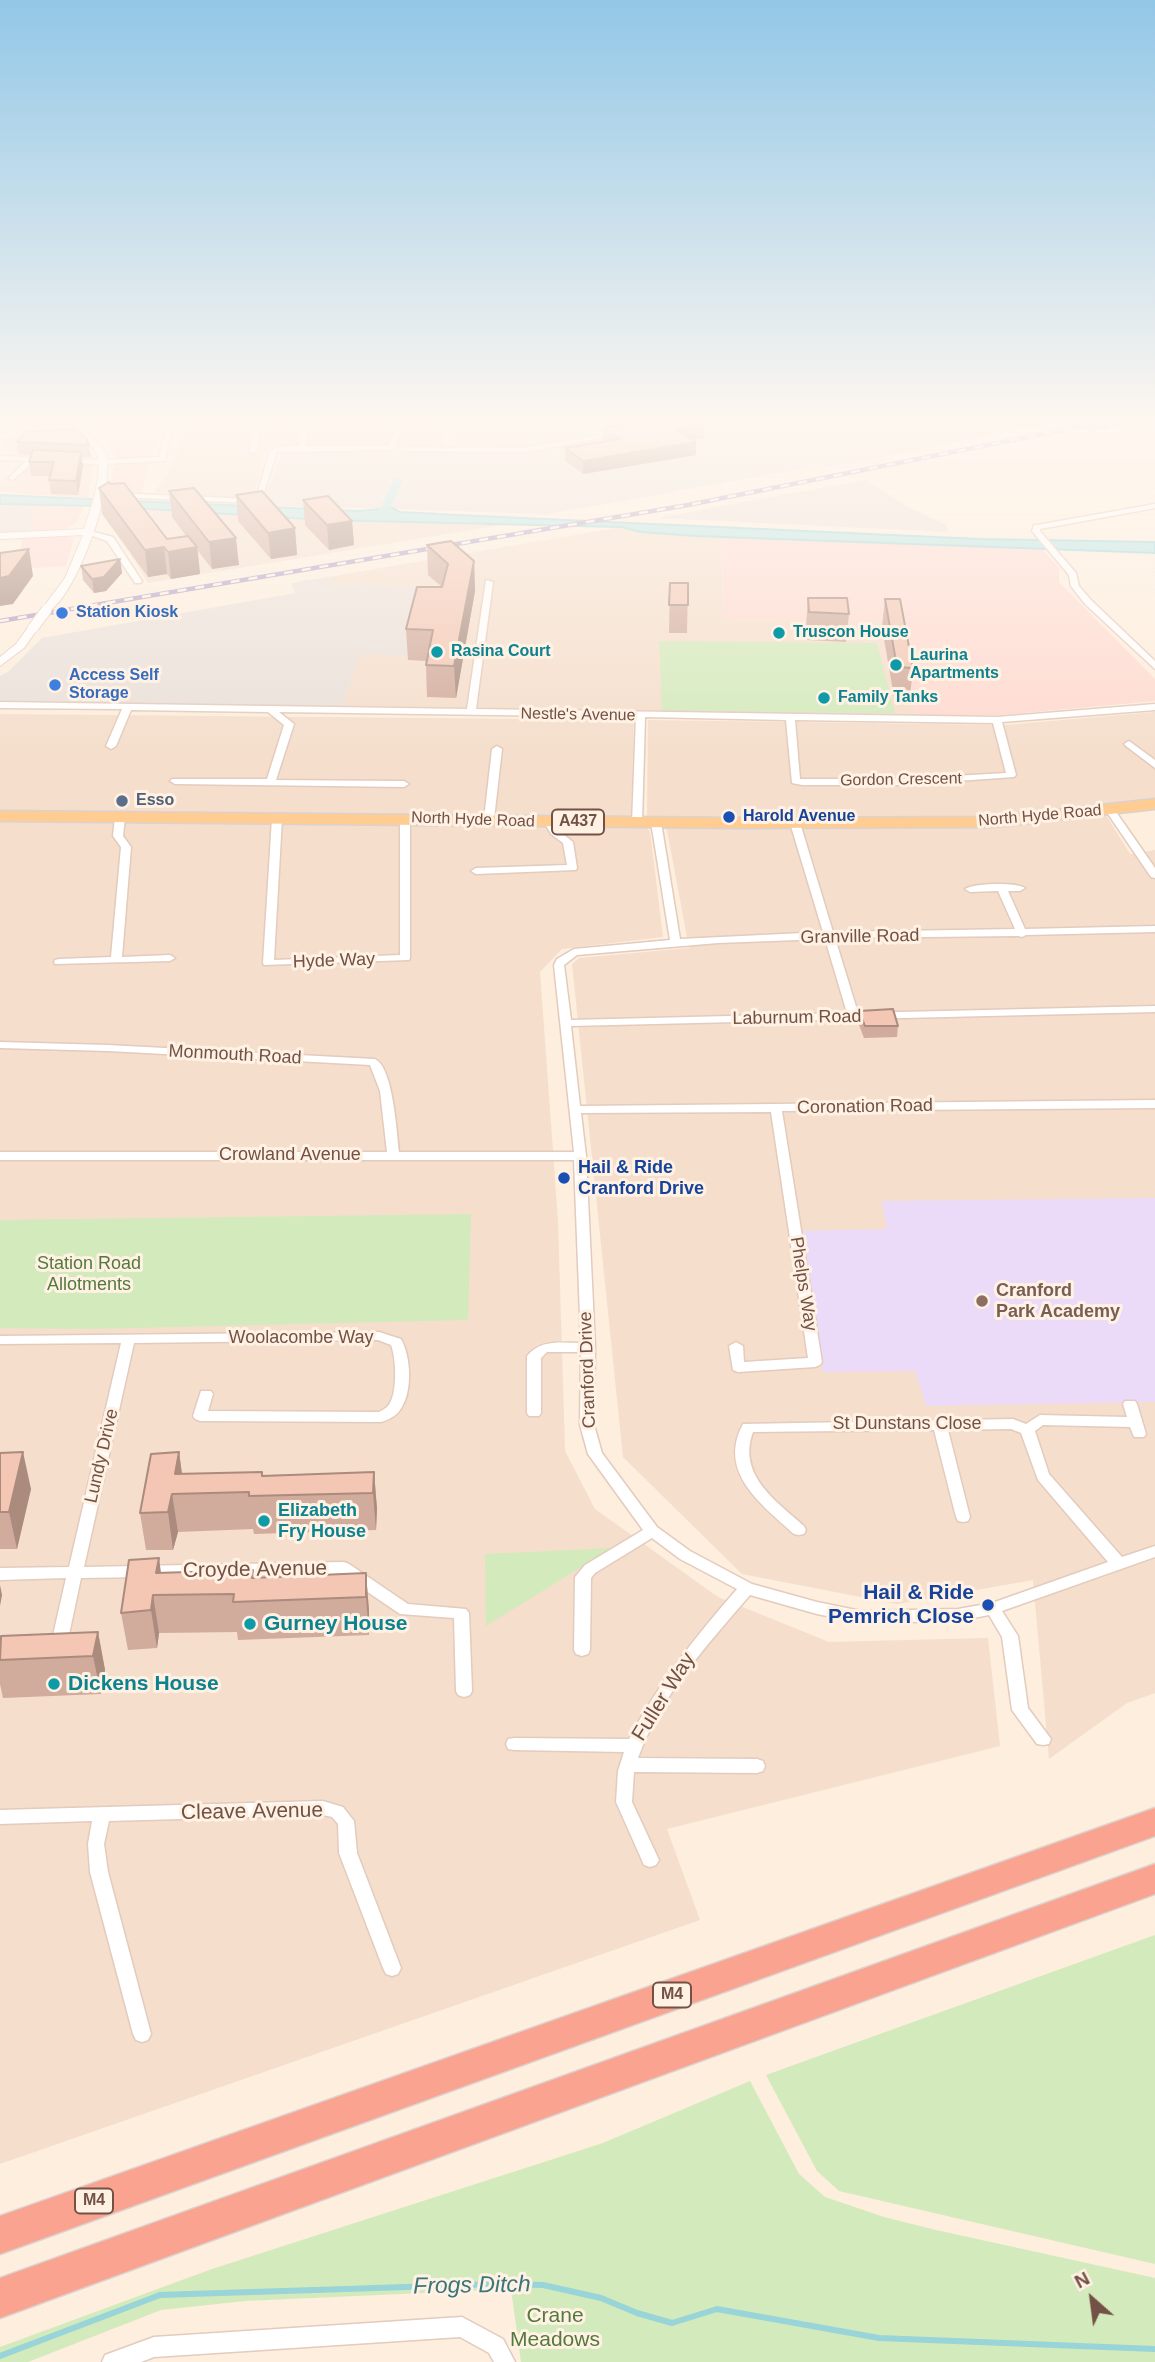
<!DOCTYPE html>
<style>
body{margin:0}
#map{position:relative;width:1155px;height:2362px;overflow:hidden;background:#fdeedd;font-family:Helvetica,sans-serif}
canvas{display:block}
.north{position:absolute;left:1057px;top:2264px;width:70px;height:70px;-webkit-text-stroke:5px #fff2e4;paint-order:stroke;rotate:332deg;font-size:19px;font-weight:700;line-height:28px;text-align:center;color:#735145}
.north::after{content:'';display:block;margin:auto;width:24px;height:32px;background:#735145;clip-path:polygon(50% 0,100% 100%,50% 72%,0 100%)}
</style>
<div id="map">
<canvas width="1155" height="2362"></canvas>
<div class="north">N</div>
</div>
<script>
const g = document.querySelector('canvas').getContext('2d');
g.lineJoin = 'round';
function fillPath(path, color) {
  g.fillStyle = color;
  g.fill(path, 'evenodd');
}
function strokePath(path, color, width, dash) {
  g.strokeStyle = color;
  g.lineWidth = width;
  g.lineCap = dash ? 'butt' : 'round';
  g.setLineDash(dash || []);
  g.stroke(path);
}
function label(font, color, halo, rows, align = 'center') {
  g.font = font + ' Helvetica,sans-serif';
  g.lineWidth = 6;
  g.setLineDash([]);
  g.textBaseline = 'middle';
  g.strokeStyle = halo;
  g.fillStyle = color;
  for (const [text, x, y, turn = 0] of rows) {
    g.save();
    g.translate(x, y);
    g.rotate((+turn || 0) * Math.PI / 180);
    g.textAlign = isNaN(turn) ? turn : align;
    if (halo) g.strokeText(text, 0, 0);
    g.fillText(text, 0, 0);
    g.restore();
  }
}
fillPath(new Path2D(`
 M190,423H443L442,447L273,446L265,451L253,500L155,492L170,469Z
 M101,506L359,520L514,523L148,583Z
 M621,527L641,532L722,536L723,620L900,623L916,715L343,706L359,654L422,588L366,584L337,585L328,577Z
 M1155,712V798L1101,807L1130,854L1155,850V1693L1127,1703L1049,1759L1033,1580L897,1604L742,1574L623,1457L572,964L579,958L689,948L667,830L647,815L648,720L1005,725Z
 M0,714L634,720L631,817L650,831L663,937L562,949L540,972L558,1221L565,1451L595,1509L718,1597L829,1642L988,1638L1000,1746L667,1829L700,1920L0,2164Z`), '#f5decc');
fillPath(new Path2D(`
 M1,423H56L87,450L94,460L88,498L0,492V483L20,464L0,439L22,433L18,427Z
 M85,423H164L150,459L142,494L110,493L115,453L109,449L110,444Z
 M36,504L83,506L78,521L67,528L31,531Z
 M66,535L74,539L66,566L18,569L22,538Z
 M722,536L1043,550L1059,568V582L1155,679V701L1002,715H916L900,623L723,620Z`), '#fedad0');
fillPath(new Path2D(`
 M455,423H1052L862,461L826,467L817,463L795,470L548,514L262,505L283,450L454,452Z
 M865,480L908,507L946,525L949,532L657,518Z
 M0,504H36L31,531L0,533Z
 M328,577L337,585L366,584L423,588L407,656L360,654L343,706L0,702V676L8,672L42,638L295,593L291,583Z`), '#eae0da');
fillPath(new Path2D(`
 M1155,1198V1402L926,1406L915,1371L823,1372L796,1231L887,1229L882,1201Z`), '#ebdbf9');
fillPath(new Path2D(`
 M659,641L877,643L895,713L662,711Z
 M471,1214L468,1320L90,1329L0,1328V1220Z
 M612,1548L486,1626L485,1554Z
 M1155,1935V2264L839,2191L817,2171L766,2075Z
 M750,2081L799,2174L825,2197L884,2217L936,2230L1155,2278V2362H521L511,2289L245,2301L161,2310L28,2362H0V2347L212,2269L603,2143Z`), '#d3eabc');
const water = new Path2D(`
 M0,495L359,511L392,508L400,512L458,515L979,539L1155,542V553L696,536L641,532L621,527L324,520L101,506L0,504Z`);
fillPath(water, '#b2e4e6');
strokePath(water, '#98d4d8', 2);
strokePath(new Path2D(`
 M0,2356L160,2295L499,2284L543,2285L601,2298L637,2313L672,2323L717,2309L879,2338L1155,2349`), '#98d4d8', 6);
fillPath(new Path2D(`
 M395,478L403,480L387,515L379,517L377,515Z`), '#b2e4e6');
const minor = new Path2D(`
 M167,423H173L165,461L103,464L67,463L63,461L67,459L103,460L159,457Z
 M255,423H261L257,451L253,453L249,451Z
 M302,423H308L306,446H388L397,423H403L395,448L391,450L277,452L263,496L256,498L270,450L284,446H299Z
 M619,432L621,433V435L524,452L403,451L399,449L403,447L524,448Z
 M0,456L45,458L49,460L45,462H33L13,480L9,478L26,461L0,460Z
 M116,493L251,499L255,501L251,503L119,497H116Z
 M1155,504V508L1040,529V531L1076,573L1079,586L1091,600L1155,661V669L1085,604L1071,586L1069,575L1032,531L1034,525H1037Z
 M87,530L113,537L142,581L141,583H135L107,541L87,534Z
 M486,580L493,582L476,709L997,717L1155,704V710L1002,722L1016,775L1014,777L901,785H802L792,783L786,720L645,717L642,823L637,826L632,823L636,717L279,712L294,724L276,780L404,781L409,784L404,787L175,784L170,781L172,779H267L284,725L268,712L131,710L116,746L111,749L106,746L122,709L0,708V702L467,709ZM795,720L993,723L1006,773L901,779H800Z
 M1129,741L1155,760V768L1126,746L1124,744Z
 M497,746L502,749L494,819L489,822L484,819L492,749Z
 M1111,808L1114,809L1155,868V878L1151,877L1106,811Z
 M120,814L125,817L123,836L131,847L122,957L170,955L175,958L170,961L55,964L54,962L55,960L59,959L111,957L121,847L113,836L115,817Z
 M277,815L282,818L274,960L400,955V818L405,815L410,818V958L409,960L264,965L263,963L272,818Z
 M549,819L552,820L558,830L573,842L577,868L576,870L476,874L471,871L476,868L567,865L563,843L551,834L544,822Z
 M656,819L661,822L680,939L823,932L790,823L795,820L800,823L833,932L1015,929L998,891L970,892L965,889C974,883 1016,882 1025,888L1020,891H1008L1025,929L1155,926V932L1026,935L1022,937L1018,936L835,938L858,1013L1155,1006V1012L571,1026L580,1106L1155,1100V1108L782,1111L822,1362L820,1365L815,1367L738,1372L733,1370L729,1346L736,1342L743,1346L744,1362L808,1358L771,1112L581,1113L586,1156L595,1347L594,1425L602,1453L657,1527L690,1551L752,1584L817,1602L861,1611L958,1609L992,1603L1108,1562L1038,1480L1021,1433L1011,1429L948,1430L970,1517L968,1521L963,1522L958,1521L956,1517L934,1430L753,1432C737,1475 776,1501 804,1526L806,1530L804,1534L799,1535L794,1534C761,1504 717,1472 743,1424L1013,1419L1026,1424L1040,1415L1127,1417L1123,1404L1125,1401H1135L1137,1404L1146,1434L1144,1437H1134L1130,1427L1043,1425L1035,1431L1049,1474L1122,1557L1155,1546V1557L1002,1611L1018,1636L1028,1708L1051,1739L1049,1744L1043,1745L1037,1744L1012,1710L1002,1637L989,1615L958,1621L861,1623L817,1614L750,1595C708,1644 660,1696 638,1758L757,1759L763,1761L765,1766L763,1771L757,1773L634,1772L632,1802L659,1860L656,1865L650,1867L644,1865L616,1802L618,1771L624,1752L514,1750L508,1749L506,1744L508,1739L514,1738L629,1739C658,1684 696,1636 737,1589L680,1559L652,1538L595,1573L591,1578L590,1650L588,1654L582,1656L576,1654L574,1650L575,1577L585,1565L643,1530L588,1454L580,1425L581,1352H547L541,1358V1413L539,1416H529L527,1413V1356C541,1339 561,1343 581,1343L574,1160H0V1152H387L380,1091L370,1065L108,1051L0,1048V1042L108,1045L375,1059C393,1067 397,1133 399,1152H574L554,965L557,959L574,949L670,940L651,822ZM825,939L847,1013L571,1020L564,965L577,955L718,943Z
 M379,1332L401,1339C411,1357 413,1392 400,1410C396,1416 388,1420 381,1422L200,1421L195,1419L193,1416L201,1391H211L213,1394L208,1411L379,1412C381,1411 386,1408 388,1406C398,1394 396,1358 391,1345L378,1340L134,1343L84,1567L344,1562L349,1564L408,1604L466,1609L469,1613L472,1691L470,1695L464,1697L458,1695L456,1691L454,1618L400,1614L341,1574L81,1578L67,1644L64,1648L59,1650L54,1648L51,1644L66,1578L0,1580V1568L69,1567L121,1343L0,1344V1336Z
 M323,1801L343,1807L354,1821L357,1853L401,1968L398,1974L392,1976L386,1974L383,1968L339,1853L338,1824L332,1817L323,1815L109,1821L104,1844L108,1872L151,2034L148,2040L142,2042L136,2040L133,2034L90,1872L88,1844L92,1821L0,1824V1810Z
 M462,2317L503,2339L515,2362H494L489,2353L460,2337L154,2357L141,2362H102L105,2355L154,2337Z`);
const tertiary = new Path2D(`
 M67,423H76C85,431 102,443 106,454C116,484 76,599 47,612L42,609L65,578L83,535L0,539V533L84,529C90,512 104,471 97,454C92,443 75,433 67,423Z
 M29,626L38,628L24,648L0,666V657L16,644Z`);
const primary = new Path2D(`
 M1155,799V809L992,827L741,828L0,821V811L741,818L992,817Z`);
const motorway = new Path2D(`
 M1155,1808V1836L0,2254V2216Z
 M1155,1864V1894L0,2318V2278Z`);
strokePath(minor, '#e3cbbd', 3);
strokePath(tertiary, '#e3cbbd', 2);
strokePath(primary, '#dbd2cf', 3);
strokePath(motorway, '#dbd2cf', 3);
fillPath(minor, '#fff');
fillPath(tertiary, '#fff');
fillPath(primary, '#ffcc92');
fillPath(motorway, '#faa391');
const rail = new Path2D(`
 M1091,429L1120,423
 M0,621L688,505L1098,423`);
strokePath(rail, '#af9dc5', 4.5);
strokePath(rail, '#fff2e4', 2.5, [9]);
const tertiaryBridge = new Path2D(`
 M33,628L47,609`);
strokePath(tertiaryBridge, '#e3cbbd', 12, []);
strokePath(tertiaryBridge, '#fff', 10);
fillPath(new Path2D(`
 M603,428L704,438L693,440L696,442V455L583,474L565,461V448L605,442L603,440Z
 M17,442L89,445L91,457H81L83,466L78,495L51,494L49,480L50,476H31L29,462L32,455L19,454Z
 M99,488L167,539L186,536L172,517L169,491L239,565L212,569L198,551L200,574L171,579L167,574L148,577L102,514Z
 M236,495L295,528L297,555L271,559L238,521Z
 M303,500L352,521L354,545L329,550L305,525Z
 M427,545L474,561L475,591L456,698L427,697L426,665L427,661L408,660L406,629L442,587L428,575Z
 M120,559L122,573L106,591L94,593L83,580L81,566Z
 M670,583H688L687,633H669Z
 M808,598L849,614L846,642L807,640L806,626Z
 M885,599L913,668L910,697H894L882,627Z
 M859,1011L898,1026L897,1037L864,1038L858,1022Z
 M179,1452L182,1474L263,1476L374,1472L377,1509L376,1530L254,1534L253,1529L178,1532L173,1550H146L140,1513Z
 M0,1453L31,1489L17,1549H0Z
 M161,1573L254,1578L366,1573L369,1611V1635L238,1640L237,1632L159,1633L157,1648L128,1650L121,1613Z
 M98,1632L105,1670L101,1694L3,1698L0,1684V1638Z`), '#d1ab9b');
fillPath(new Path2D(`
 M704,425V438L677,442V430Z
 M696,442V455L583,474V461Z
 M81,452L83,466L78,495L76,481Z
 M352,521L354,545L329,550L327,525Z
 M295,528L297,555L271,559L268,533Z
 M236,538L239,565L212,569L209,542Z
 M164,547L167,574L148,577L145,550Z
 M197,547L200,574L171,579L168,552Z
 M29,549L33,576L13,604L0,606V578Z
 M120,559L122,573L106,591L94,593L92,579Z
 M474,561L475,591L456,698L454,666Z
 M23,1452L31,1489L17,1549L9,1512Z
 M179,1452L184,1489L175,1474Z
 M374,1472L377,1509L376,1530L373,1493Z
 M172,1494L178,1532L173,1550L168,1512Z
 M159,1558L164,1595L156,1573Z
 M366,1573L369,1611V1635L366,1597Z
 M0,1585L2,1595L0,1606Z
 M153,1595L159,1633L157,1648L151,1610Z
 M98,1632L105,1670L101,1694L93,1656Z`), '#aa8b7e');
const building = new Path2D(`
 M630,423H701L704,425L677,430L696,442L583,461L565,448L620,439L603,428Z
 M74,429L86,438L89,445L17,442L26,432Z
 M33,450L81,452L76,481L49,480L54,462H29Z
 M109,482L111,484L124,483L167,539L188,536L197,547L168,552L164,547L145,550L99,488Z
 M194,488L236,538L209,542L169,491Z
 M262,491L295,528L268,533L236,495Z
 M328,496L352,521L327,525L303,500Z
 M451,541L474,561L454,666L426,665L433,630L406,629L417,587H442L448,564L427,545Z
 M29,549L9,576L0,578V553Z
 M120,559L104,577L92,579L81,566Z
 M670,583H688V605H669Z
 M808,598H847L849,614L809,612Z
 M885,599H900L913,668L897,667Z
 M893,1009L898,1026H865L859,1011Z
 M23,1452L9,1512H0V1453Z
 M179,1452L175,1474L262,1472V1476L374,1472L373,1493L249,1496V1492L172,1494L168,1512L140,1513L151,1454Z
 M159,1558L156,1573L253,1570L252,1578L366,1573V1597L233,1602L234,1594L153,1595L151,1610L121,1613L129,1560Z
 M98,1632L93,1656L0,1660L1,1636Z`);
fillPath(building, '#f3c7b4');
strokePath(building, '#aa8b7e', 2);
const sky = g.createLinearGradient(0, 0, 0, 753);
sky.addColorStop(0, '#92c7e7');
sky.addColorStop(0.56, '#fef7f0');
sky.addColorStop(1, '#fef7f000');
g.fillStyle = sky;
g.fillRect(0, 0, 1155, 753);
for (const [x, y, r, color] of [
 [62,613,7,"#3f7fe0"],
 [779,633,7,"#0f9aa8"],
 [437,652,7,"#0f9aa8"],
 [896,665,7,"#0f9aa8"],
 [55,685,7,"#3f7fe0"],
 [824,698,7,"#0f9aa8"],
 [122,801,7,"#5c6f8a"],
 [729,817,7,"#1a4fb4"],
 [564,1178,7,"#1a4fb4"],
 [982,1301,7,"#8d6e63"],
 [264,1521,7,"#0f9aa8"],
 [988,1605,7,"#1a4fb4"],
 [250,1624,7,"#0f9aa8"],
 [54,1684,7,"#0f9aa8"]
]) {
  const dot = new Path2D();
  dot.arc(x, y, r, 0, 2 * Math.PI);
  g.fillStyle = color;
  g.fill(dot);
  strokePath(dot, '#fff2e4', 2.5);
}
label('bold 16px', '#366cbe', '#fff2e4', [
 ["Station Kiosk",76,613],
 ["Access Self",69,676],
 ["Storage",69,694]
], 'left');
label('bold 16px', '#0d838f', '#fff2e4', [
 ["Truscon House",793,633],
 ["Rasina Court",451,652],
 ["Laurina",910,656],
 ["Apartments",910,674],
 ["Family Tanks",838,698]
], 'left');
label('16px', '#735145', '#fff2e4', [
 ["Nestle's Avenue",578,715,1],
 ["Gordon Crescent",901,780,-1],
 ["North Hyde Road",1040,816,-5],
 ["North Hyde Road",473,820,2]
]);
label('bold 16px', '#4e5e75', '#fff2e4', [
 ["Esso",136,801]
], 'left');
label('bold 16px', '#164399', '#fff2e4', [
 ["Harold Avenue",743,817]
], 'left');
for (const [x, y, w] of [
 [578,822,52],
 [672,1995,38],
 [94,2201,38]
]) {
  const box = new Path2D();
  box.roundRect(x - w / 2, y - 12.5, w, 25, 5);
  g.fillStyle = '#fff2e4';
  g.fill(box);
  strokePath(box, '#735145', 2);
}
label('bold 16px', '#735145', null, [
 ["A437",578,822],
 ["M4",672,1995],
 ["M4",94,2201]
]);
label('18px', '#735145', '#fff2e4', [
 ["Granville Road",860,937,-1],
 ["Hyde Way",334,961,-2],
 ["Laburnum Road",797,1018,-1],
 ["Monmouth Road",235,1055,3],
 ["Coronation Road",865,1107,-1],
 ["Crowland Avenue",290,1155],
 ["Phelps Way",803,1284,81],
 ["Woolacombe Way",301,1338],
 ["Cranford Drive",588,1370,-92],
 ["St Dunstans Close",907,1424],
 ["Lundy Drive",102,1456,-77]
]);
label('bold 18px', '#164399', '#fff2e4', [
 ["Hail & Ride",578,1168],
 ["Cranford Drive",578,1189]
], 'left');
label('18px', '#54793d', '#fff2e4', [
 ["Station Road",89,1264],
 ["Allotments",89,1285]
]);
label('bold 18px', '#785e54', '#fff2e4', [
 ["Cranford",996,1291],
 ["Park Academy",996,1312]
], 'left');
label('bold 18px', '#0d838f', '#fff2e4', [
 ["Elizabeth",278,1511],
 ["Fry House",278,1532]
], 'left');
label('21px', '#735145', '#fff2e4', [
 ["Croyde Avenue",255,1570,-1],
 ["Fuller Way",664,1697,-58],
 ["Cleave Avenue",252,1812,-1]
]);
label('bold 21px', '#164399', '#fff2e4', [
 ["Hail & Ride",974,1593],
 ["Pemrich Close",974,1617]
], 'right');
label('bold 21px', '#0d838f', '#fff2e4', [
 ["Gurney House",264,1624],
 ["Dickens House",68,1684]
], 'left');
label('21px', '#54793d', '#fff2e4', [
 ["Crane",555,2316],
 ["Meadows",555,2340]
]);
label('italic 23px', '#3a757a', '#fff2e4', [
 ["Frogs Ditch",472,2286,-1]
]);
</script>
